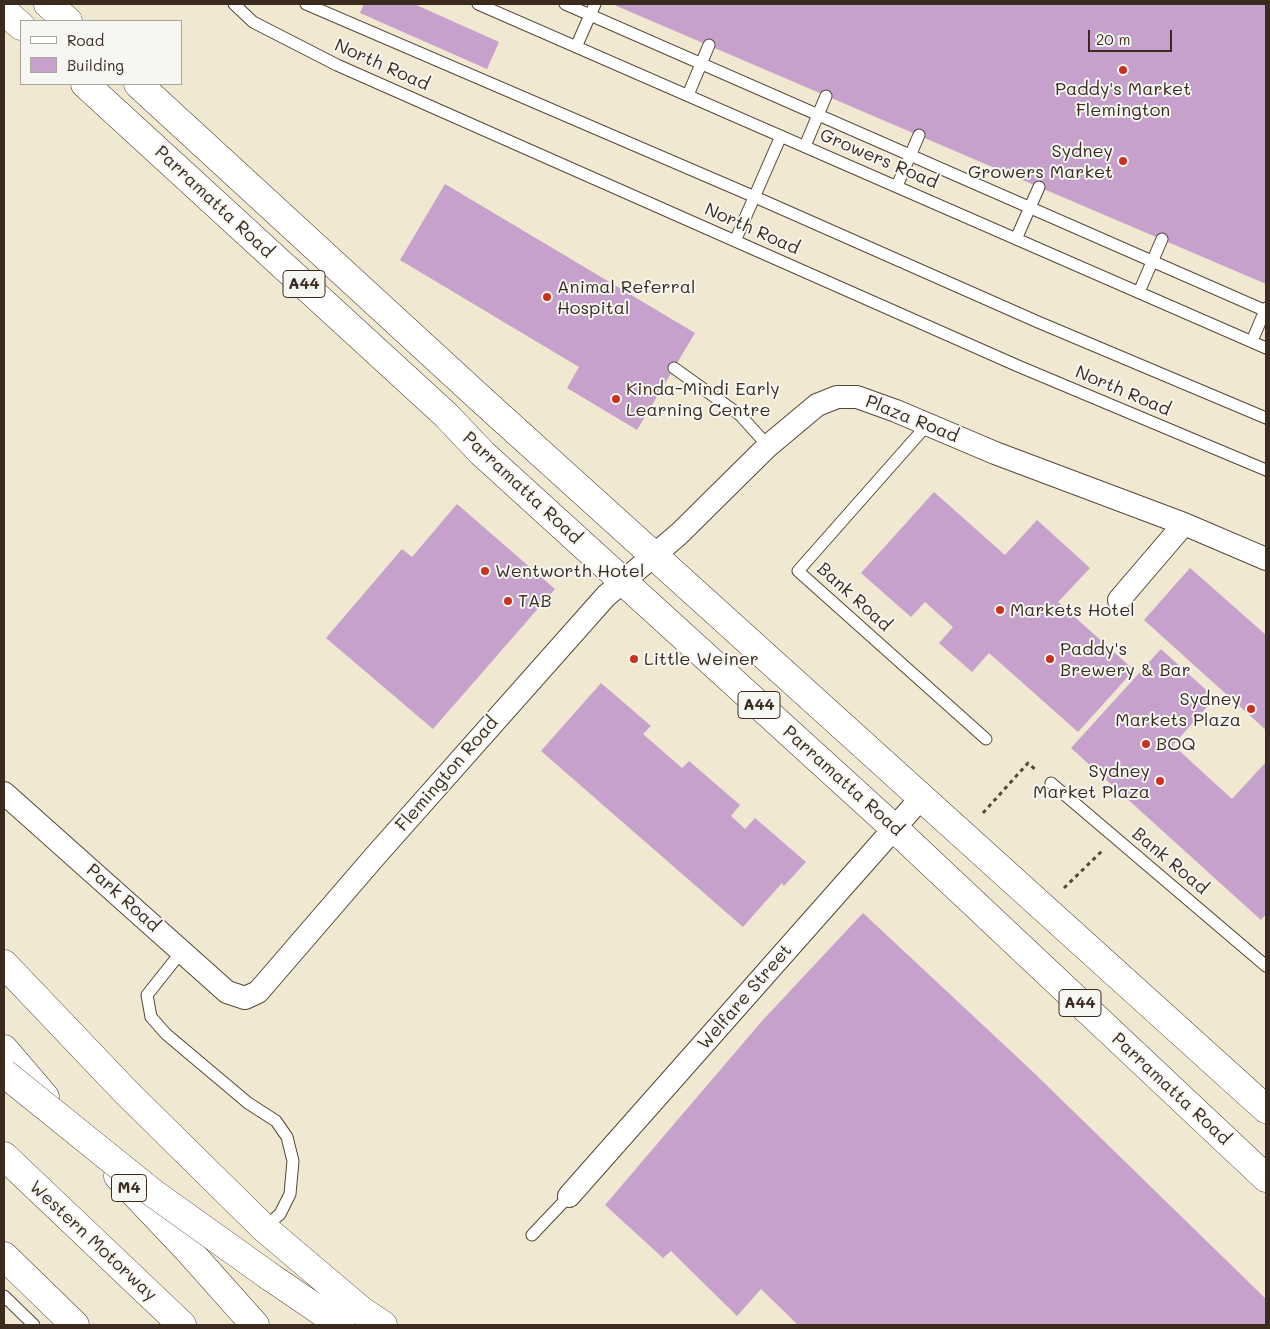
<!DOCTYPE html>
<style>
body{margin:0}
#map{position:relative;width:1270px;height:1329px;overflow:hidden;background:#f0e8d1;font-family:Mali,sans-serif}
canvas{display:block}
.frame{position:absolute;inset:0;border:5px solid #3b2a1e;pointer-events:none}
.legend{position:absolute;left:20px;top:20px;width:162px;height:65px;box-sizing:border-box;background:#f6f6f2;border:1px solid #aba49d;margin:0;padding:6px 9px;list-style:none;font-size:15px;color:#3b2a1e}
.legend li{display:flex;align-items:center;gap:10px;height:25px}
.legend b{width:25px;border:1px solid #aba49d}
.scale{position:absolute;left:1088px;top:30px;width:84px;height:22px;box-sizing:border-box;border:2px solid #3b2a1e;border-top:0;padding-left:6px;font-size:15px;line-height:18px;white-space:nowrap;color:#3b2a1e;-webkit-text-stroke:4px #f6f6f2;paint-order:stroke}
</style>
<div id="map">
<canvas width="1270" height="1329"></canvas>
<div class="frame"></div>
<ul class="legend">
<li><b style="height:6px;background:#fff"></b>Road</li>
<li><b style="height:14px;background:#c5a1cc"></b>Building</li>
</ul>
<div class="scale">20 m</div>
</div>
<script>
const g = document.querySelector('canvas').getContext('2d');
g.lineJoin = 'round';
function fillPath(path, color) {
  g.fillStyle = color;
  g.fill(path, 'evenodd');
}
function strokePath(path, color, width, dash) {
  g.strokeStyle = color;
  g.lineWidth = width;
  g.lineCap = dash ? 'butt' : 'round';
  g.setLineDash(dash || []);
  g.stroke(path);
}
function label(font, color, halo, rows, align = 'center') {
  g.font = font + ' Mali,sans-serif';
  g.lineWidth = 4;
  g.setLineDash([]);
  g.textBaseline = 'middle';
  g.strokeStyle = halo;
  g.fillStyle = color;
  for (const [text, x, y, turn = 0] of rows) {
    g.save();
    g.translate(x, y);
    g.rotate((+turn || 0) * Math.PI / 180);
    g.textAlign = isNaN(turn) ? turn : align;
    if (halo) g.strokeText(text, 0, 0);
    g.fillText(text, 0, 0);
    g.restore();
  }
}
fillPath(new Path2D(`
 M364,4H414L499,42L487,69L360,13Z
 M612,4H1266V284L1039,187Z
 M445,184L695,333L637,430L567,388L579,367L400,260Z
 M934,492L1005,555L1037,520L1090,568L1058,602L1134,670L1078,732L989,653L972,672L939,643L953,627L925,602L911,617L861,573Z
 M457,504L555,589L433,729L326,638L402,549L412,557Z
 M1190,568L1266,635V730L1144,620Z
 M1161,649L1215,698L1173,745L1232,799L1266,762V914L1261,920L1071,748Z
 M601,683L651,726L643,734L682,768L689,761L740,805L731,816L745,829L755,818L806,862L784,886L782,883L743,927L541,751Z
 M863,913L1031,1070L1266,1299V1325H798L761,1289L737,1316L671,1251L663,1258L605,1205L762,1021Z`), '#c5a1cc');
const lane = new Path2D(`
 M234,4L253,22L337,65L1018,366L1266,470
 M306,4L755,197L1038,322L1266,418
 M478,4L1266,348
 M565,4L1266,311
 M576,47L595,4
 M688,95L709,45
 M805,146L826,96
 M897,186L919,135
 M1016,239L1039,187
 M735,241L781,136
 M1139,292L1162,239
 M1252,341L1266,308
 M674,368L740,415L768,446
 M927,425L798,571L986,739
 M1051,783L1266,966
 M182,951L147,995L151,1017L166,1034L248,1103L276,1121L287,1137L293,1161L290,1194L280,1214L264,1228
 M532,1235L569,1196
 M4,1296L34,1325`);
const street = new Path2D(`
 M1119,600L1184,524L1266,559
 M4,793L227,992L245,998L258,992L377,854L606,596L679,534L768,446L817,405L837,397H857L896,411L995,453L1184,524
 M569,1196L921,798`);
const highway = new Path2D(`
 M48,4L68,21
 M4,11L21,26
 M85,84L446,415L482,453L894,828L1266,1178
 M138,84L483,401L1266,1109
 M4,964L126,1092L264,1228L362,1311L383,1325
 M4,1049L45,1097
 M4,1156L182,1325
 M118,1176L189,1251L255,1325
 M4,1256L75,1325
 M269,1276L341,1325`);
strokePath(lane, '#564639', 13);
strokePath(street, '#564639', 24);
strokePath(highway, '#564639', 29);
strokePath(new Path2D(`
 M983,813L1028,763L1037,771
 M1064,888L1102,851`), '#564639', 3, [4, 4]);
strokePath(lane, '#fff', 11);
strokePath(street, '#fff', 22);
strokePath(highway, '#fff', 28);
const highwayBridge = new Path2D(`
 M4,1073L153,1193L269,1276`);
strokePath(highwayBridge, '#564639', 29, []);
strokePath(highwayBridge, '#fff', 28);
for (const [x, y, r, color] of [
 [1123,70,5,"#c8321e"],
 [1123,161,5,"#c8321e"],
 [547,297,5,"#c8321e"],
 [616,399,5,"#c8321e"],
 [485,571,5,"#c8321e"],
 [508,601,5,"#c8321e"],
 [1000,610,5,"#c8321e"],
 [634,659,5,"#c8321e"],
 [1050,659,5,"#c8321e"],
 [1251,709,5,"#c8321e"],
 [1146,744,5,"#c8321e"],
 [1160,781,5,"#c8321e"]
]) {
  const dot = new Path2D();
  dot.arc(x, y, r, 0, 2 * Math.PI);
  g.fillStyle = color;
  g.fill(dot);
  strokePath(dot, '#f6f6f2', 2);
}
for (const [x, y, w] of [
 [304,284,42],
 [759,705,42],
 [1080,1003,42],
 [129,1188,35]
]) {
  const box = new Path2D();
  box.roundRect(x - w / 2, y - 13.5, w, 27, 4);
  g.fillStyle = '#f6f6f2';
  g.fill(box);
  strokePath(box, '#3b2a1e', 1);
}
label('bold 16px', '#3b2a1e', null, [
 ["A44",304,284],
 ["A44",759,705],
 ["A44",1080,1003],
 ["M4",129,1188]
]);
label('18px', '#3b2a1e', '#f6f6f2', [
 ["North Road",382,65,24],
 ["Growers Road",879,159,23],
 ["Parramatta Road",214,202,43],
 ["North Road",752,229,24],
 ["North Road",1123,391,23],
 ["Plaza Road",912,419,22],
 ["Parramatta Road",522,488,43],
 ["Bank Road",854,597,42],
 ["Flemington Road",447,774,-49],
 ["Parramatta Road",843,781,42],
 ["Bank Road",1170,861,40],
 ["Park Road",123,898,42],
 ["Welfare Street",745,997,-49],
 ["Parramatta Road",1171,1089,43],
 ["Western Motorway",93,1241,43]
]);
label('18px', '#3b2a1e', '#f6f6f2', [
 ["Paddy's Market",1123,89,"center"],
 ["Flemington",1123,110,"center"],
 ["Sydney",1113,151,"right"],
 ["Growers Market",1113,172,"right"],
 ["Animal Referral",557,287],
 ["Hospital",557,308],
 ["Kinda-Mindi Early",626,389],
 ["Learning Centre",626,410],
 ["Wentworth Hotel",495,571],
 ["TAB",518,601],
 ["Markets Hotel",1010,610],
 ["Paddy's",1060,649],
 ["Brewery & Bar",1060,670],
 ["Little Weiner",644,659],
 ["Sydney",1241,699,"right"],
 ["Markets Plaza",1241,720,"right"],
 ["BOQ",1156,744],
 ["Sydney",1150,771,"right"],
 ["Market Plaza",1150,792,"right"]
], 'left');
</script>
